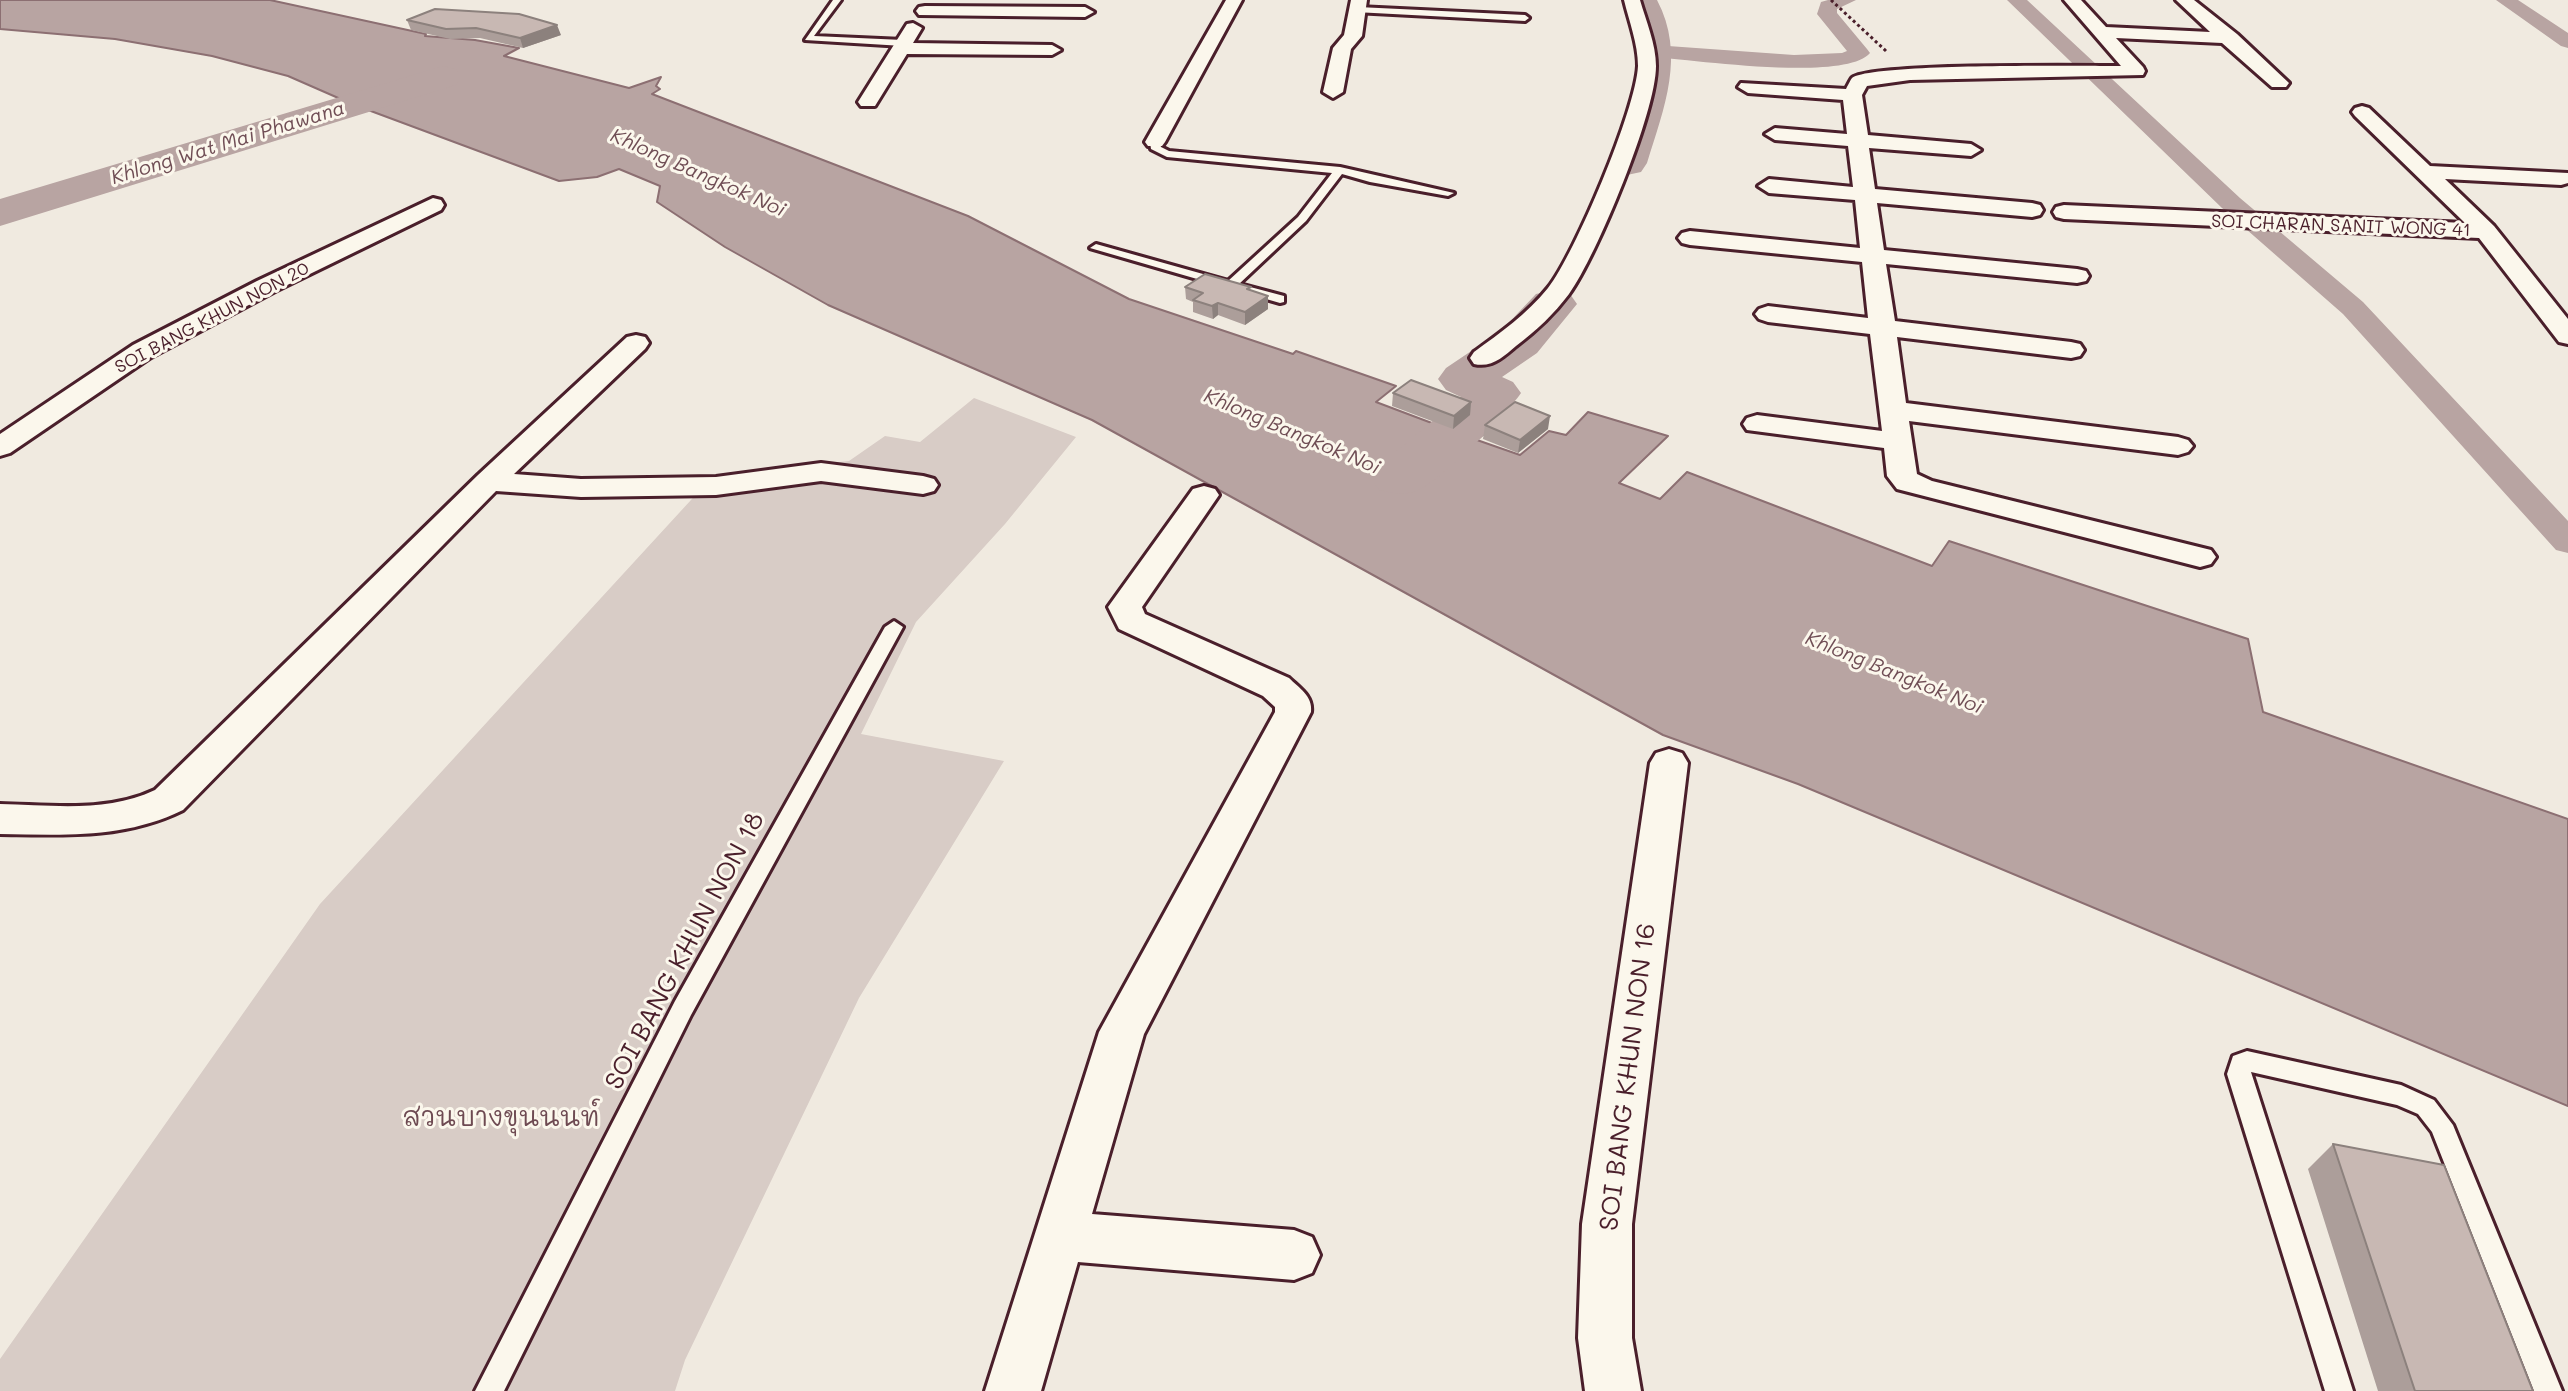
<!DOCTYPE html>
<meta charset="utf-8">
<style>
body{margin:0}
canvas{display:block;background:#f0eae0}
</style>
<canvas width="2568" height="1391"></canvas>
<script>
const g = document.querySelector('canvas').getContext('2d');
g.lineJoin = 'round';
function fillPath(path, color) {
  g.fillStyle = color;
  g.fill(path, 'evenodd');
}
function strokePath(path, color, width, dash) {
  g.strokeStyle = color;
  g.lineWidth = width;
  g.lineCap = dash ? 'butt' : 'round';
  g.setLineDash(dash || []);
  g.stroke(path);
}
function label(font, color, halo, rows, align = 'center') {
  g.font = font + ' Mali,"Playpen Sans Thai",sans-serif';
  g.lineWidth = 6;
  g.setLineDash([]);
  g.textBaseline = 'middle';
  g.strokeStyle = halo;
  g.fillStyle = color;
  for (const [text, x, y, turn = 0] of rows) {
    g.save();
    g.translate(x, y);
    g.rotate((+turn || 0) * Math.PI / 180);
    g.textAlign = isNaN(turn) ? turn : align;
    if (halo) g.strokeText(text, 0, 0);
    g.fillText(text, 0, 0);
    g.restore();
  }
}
fillPath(new Path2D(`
 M974,398L1076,437L1005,524L916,622L861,734L1004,761L859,998L685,1360L675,1391H0V1359L320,904L713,476L849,461L885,436L920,442Z`), '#d8ccc6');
const water = new Path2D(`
 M0,0H270L426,34L425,36L475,40L519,48L504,56L629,88L661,77L656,86L660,89L652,94L968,216L1129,299L1293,354L1296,351L1396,386L1376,402L1453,431L1459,425L1485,433L1477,440L1520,455L1549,431L1566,435L1588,412L1668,436L1619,483L1660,499L1687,472L1932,566L1949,541L2248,639L2263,712L2568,819V1106L1798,784L1663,735L1092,420L828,305L725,247L657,202L660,186L619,169L597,177L559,181L352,104L288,76L212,56L115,39L0,29Z`);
fillPath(water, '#b8a4a2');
strokePath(water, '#8c6f72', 2);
fillPath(new Path2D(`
 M1828,0H1856L1837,9V13L1867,49L1870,53C1846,82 1694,60 1654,57L1644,51L1654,45L1794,55L1842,53L1847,51L1817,14L1821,2Z
 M2007,0H2027L2240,198L2363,302L2568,521V553L2556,550L2343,314L2222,208Z
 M2496,0H2518L2568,33V48L2561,46Z`), '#b8a4a2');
fillPath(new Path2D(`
 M1625,0H1657C1686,55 1664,108 1647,163L1641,172L1627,175L1613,172L1607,163C1627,109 1652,56 1625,0Z
 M443,66L456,69L461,77L456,85L0,226V199Z
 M1553,290L1570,294L1577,304L1537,353L1502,377L1513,382L1521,393C1506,415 1439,483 1416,491C1402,496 1392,493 1379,490L1371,478L1379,466L1461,397L1446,390L1438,379L1446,368L1501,331L1536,294Z`), '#b8a4a2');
const service = new Path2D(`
 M833,0H841L814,36L903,40L908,43L903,46L805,40Z
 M1358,7L1525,15L1529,18L1525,21L1355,12Z
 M1155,139L1159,140L1161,147L1169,151L1340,167L1454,193L1448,196L1370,182L1342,174L1306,221L1239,284L1284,296V302L1280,303L1090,248L1096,244L1228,281L1298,217L1332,173L1167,157L1151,149L1150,142Z
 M894,621L903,627L691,1015L504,1391H475L675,1001L885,627Z
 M2247,1051L2401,1085L2434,1100L2453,1125L2562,1391H2534L2432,1132L2418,1114L2397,1105L2251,1072L2353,1391H2325L2227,1074L2233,1056Z`);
const minor = new Path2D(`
 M1226,0H1242L1165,142L1162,146H1148L1145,142Z
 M1351,0H1367L1362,36L1351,49L1343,92L1333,98L1323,92L1333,48L1344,35Z
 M1624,0H1640C1646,21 1656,44 1656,66C1656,112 1597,255 1569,294C1554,314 1536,331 1516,346C1503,357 1492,368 1474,364L1470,358L1474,352C1500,333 1527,314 1548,288C1575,254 1636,109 1638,66C1638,44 1629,21 1624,0Z
 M2064,0H2081L2106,27L2210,32L2176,0H2194L2237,34L2289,83L2286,87H2272L2222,43L2116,38L2143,67L2145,71L2143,75L1910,80L1867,86L1862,95L1868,135L1971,144L1981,150L1971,156L1869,148L1875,189L2032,203L2040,205L2043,210L2040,215L2032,217L1877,203L1884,250L2077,269L2086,271L2089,276L2086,281L2077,283L1886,264L1895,321L2071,342L2080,344L2084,350L2080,356L2071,358L1897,337L1906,403L2178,437L2188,440L2193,446L2188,452L2178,455L1909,421L1917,474L1932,481L2211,550L2216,557L2211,564L2200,567L1897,489L1887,476L1884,448L1747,430L1743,424L1747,418L1757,415L1882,431L1870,334L1768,322L1759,319L1755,314L1759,309L1768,306L1868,318L1862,262L1690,245L1682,243L1678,238L1682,233L1690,231L1860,248L1855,200L1769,193L1758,186L1769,179L1853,187L1848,146L1775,140L1765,134L1775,128L1847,134L1843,100L1748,93L1738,87L1741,83L1846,89C1847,87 1851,79 1852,78C1871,63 2083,66 2121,66Z
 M925,6L1085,7L1094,12L1085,17L919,15L916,11L919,7Z
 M913,23L922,28L913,43L1052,45L1061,50L1052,55L907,54L875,106H861L858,102L907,24Z
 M2362,106L2369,108L2430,166L2568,173V183L2561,185L2445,179L2494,226L2568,319V344L2559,342L2479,238L2064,219L2056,217L2053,212L2056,207L2064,205L2465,223L2355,116L2352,112L2355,108Z
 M433,198L441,200L444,205L441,210L275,291L151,357L10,453L0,456V434L133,345L257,281Z
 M636,335L645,337L649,343L645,349L514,474L581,479L716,477L821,463L923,476L934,479L938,485L934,491L923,494L821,481L716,495L581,497L496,491L183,810C124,839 64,835 0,834V804C52,805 107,813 155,790L478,475L627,337Z
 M1204,486L1215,489L1219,495L1142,607L1145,614L1289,678C1299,688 1313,696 1311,712L1144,1034L1092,1214L1294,1230L1312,1237L1320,1255L1312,1273L1294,1280L1078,1262L1041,1391H985L1099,1032L1275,712V707L1263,696L1119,629L1108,607L1193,489Z
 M1669,749L1682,753L1688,763L1632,1224V1338L1641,1391H1585L1578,1338L1582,1224L1650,763L1656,753Z`);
strokePath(service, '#4a1f2b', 6);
strokePath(minor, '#4a1f2b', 6);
strokePath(new Path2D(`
 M1831,0L1886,51`), '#4a1f2b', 3, [3, 3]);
fillPath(service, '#fbf7ec');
fillPath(minor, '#fbf7ec');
fillPath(new Path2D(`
 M407,20L561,35L523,48L480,38L450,39L411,30Z
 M1185,287L1251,291L1268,296V309L1245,325L1218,315L1213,319L1193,312V302L1186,299Z
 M1393,393L1471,402L1470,415L1453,429L1392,406Z
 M1485,425L1548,429L1518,453L1483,439Z
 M2333,1144L2533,1391H2378L2308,1169Z`), '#ac9e9a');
fillPath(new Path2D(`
 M557,25L561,35L523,48L520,38Z
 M1268,296V309L1245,325V312Z
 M1218,303V315L1213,319L1212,306Z
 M1471,402L1470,415L1453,429L1454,416Z
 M1550,416L1548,429L1518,453L1520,440Z`), '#8c817d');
const building = new Path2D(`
 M435,9L519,14L557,25L520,38L476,28L446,29L407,20Z
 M1205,274L1251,287L1247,289L1268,296L1245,312L1218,303L1212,306L1193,300L1203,293L1185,287Z
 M1411,380L1471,402L1454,416L1393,393Z
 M1515,402L1550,416L1520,440L1485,425Z
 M2333,1144L2444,1165L2533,1391H2415Z`);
fillPath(building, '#c8b8b3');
strokePath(building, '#8c817d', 2);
label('18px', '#4a1f2b', '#fbf7ec', [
 ["SOI CHARAN SANIT WONG 41",2341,226,2],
 ["SOI BANG KHUN NON 20",212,318,-28]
]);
label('italic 20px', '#704e55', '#fbf7ec', [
 ["Khlong Wat Mai Phawana",228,143,-17],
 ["Khlong Bangkok Noi",698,173,24],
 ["Khlong Bangkok Noi",1292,432,23],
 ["Khlong Bangkok Noi",1894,673,22]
]);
label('26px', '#4a1f2b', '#fbf7ec', [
 ["SOI BANG KHUN NON 18",685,951,-62],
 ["SOI BANG KHUN NON 16",1628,1077,-83]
]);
label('26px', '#6e4a52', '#fbf7ec', [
 ["สวนบางขุนนนท์",501,1118]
]);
</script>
